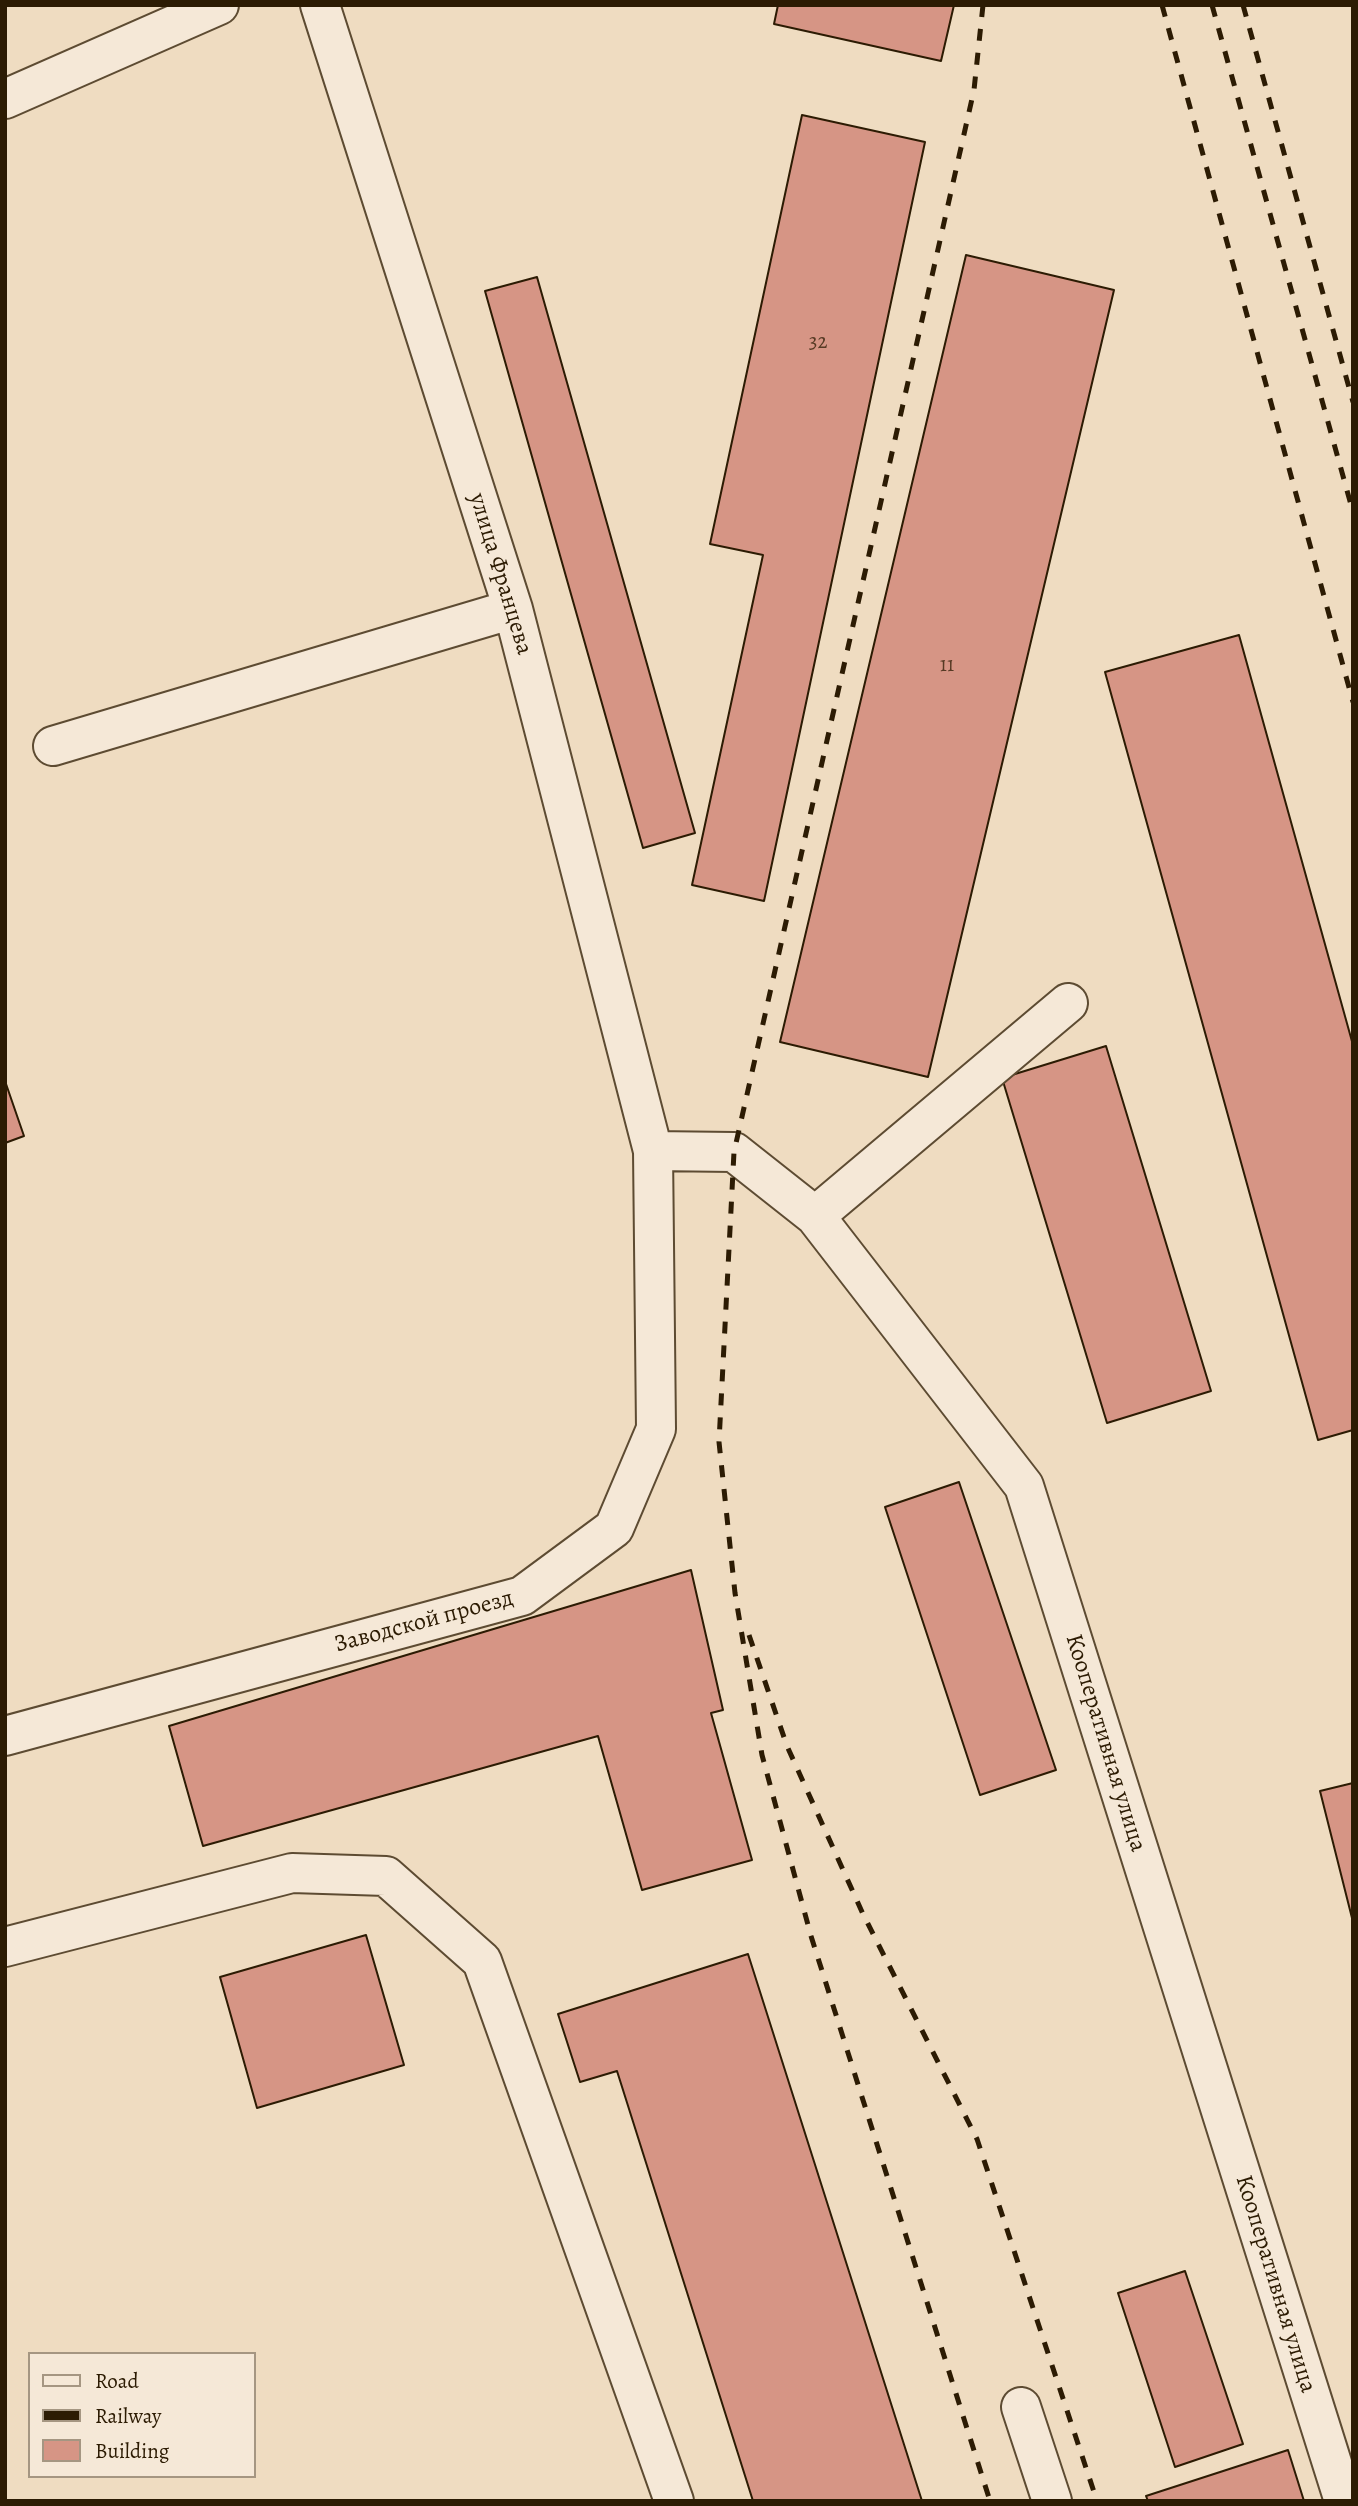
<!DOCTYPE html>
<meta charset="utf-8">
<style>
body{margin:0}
#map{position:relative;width:1358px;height:2506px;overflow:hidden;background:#efdcc1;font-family:Alegreya,serif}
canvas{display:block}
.frame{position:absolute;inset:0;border:7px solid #2c1b03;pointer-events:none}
.legend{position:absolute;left:28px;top:2352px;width:228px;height:126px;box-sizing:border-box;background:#f5e8d7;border:2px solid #a59682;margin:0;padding:9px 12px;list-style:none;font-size:21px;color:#2c1b03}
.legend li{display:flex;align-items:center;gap:14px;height:35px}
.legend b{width:35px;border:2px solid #a59682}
</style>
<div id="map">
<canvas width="1358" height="2506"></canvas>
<div class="frame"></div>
<ul class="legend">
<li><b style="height:9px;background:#f5e8d7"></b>Road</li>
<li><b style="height:9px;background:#2c1b03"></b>Railway</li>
<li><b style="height:19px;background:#d69585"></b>Building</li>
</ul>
</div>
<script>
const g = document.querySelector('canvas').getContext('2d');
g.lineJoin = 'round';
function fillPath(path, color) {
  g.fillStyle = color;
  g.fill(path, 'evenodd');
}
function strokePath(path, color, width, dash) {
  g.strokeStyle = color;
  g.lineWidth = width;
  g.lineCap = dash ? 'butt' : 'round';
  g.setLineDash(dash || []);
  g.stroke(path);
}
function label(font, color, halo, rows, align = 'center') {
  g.font = font + ' Alegreya,serif';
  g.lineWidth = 5;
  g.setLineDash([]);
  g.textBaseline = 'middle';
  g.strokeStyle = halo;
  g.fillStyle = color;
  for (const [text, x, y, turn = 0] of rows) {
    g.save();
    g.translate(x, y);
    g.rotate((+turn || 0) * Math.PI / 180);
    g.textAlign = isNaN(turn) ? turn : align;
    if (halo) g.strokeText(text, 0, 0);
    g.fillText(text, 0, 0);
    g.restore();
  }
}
const building = new Path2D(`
 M778,5H954L941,61L774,24Z
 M802,115L925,142L764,901L692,885L763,555L710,544Z
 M966,255L1114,290L928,1077L780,1042Z
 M537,277L695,833L643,848L485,291Z
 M1239,635L1353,1045V1430L1318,1440L1105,672Z
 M1106,1046L1211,1391L1107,1423L1002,1078Z
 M5,1081L24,1136L5,1143Z
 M959,1482L1056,1770L980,1795L885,1507Z
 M691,1570L723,1710L711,1713L752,1860L642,1890L598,1736L203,1846L169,1726Z
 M1353,1783V1922L1320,1791Z
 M366,1935L404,2065L257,2108L220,1977Z
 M748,1954L922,2501H753L617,2071L580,2082L558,2014Z
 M1185,2271L1243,2444L1175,2467L1118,2293Z
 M1288,2450L1304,2501H1148L1146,2496Z`);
fillPath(building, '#d69585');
strokePath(building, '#2c1b03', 2);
const minor = new Path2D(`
 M5,99L219,5
 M53,746L513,609
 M653,1151L734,1152L815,1216L1024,1486L1344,2501
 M815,1216L1068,1003
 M5,1736L522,1596L614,1528L656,1429L653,1151L513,609L320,5
 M5,1947L292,1873L386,1876L482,1961L674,2501
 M1021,2407L1052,2501`);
strokePath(minor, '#5d4b32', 42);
strokePath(minor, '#f5e8d7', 38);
strokePath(new Path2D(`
 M983,5L974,90L734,1152L719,1442L735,1593L762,1755L811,1936L990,2501
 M1162,5L1353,702
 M1212,5L1353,512
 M1243,5L1353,402
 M749,1635L787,1746L863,1914L977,2139L1097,2501`), '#2c1b03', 5, [12, 12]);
label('21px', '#563a24', null, [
 ["32",818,343],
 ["11",947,666]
]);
label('24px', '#2c1b03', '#f5e8d7', [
 ["улица Францева",500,574,73],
 ["Заводской проезд",424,1622,-15],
 ["Кооперативная улица",1105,1743,73],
 ["Кооперативная улица",1275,2284,73]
]);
</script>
